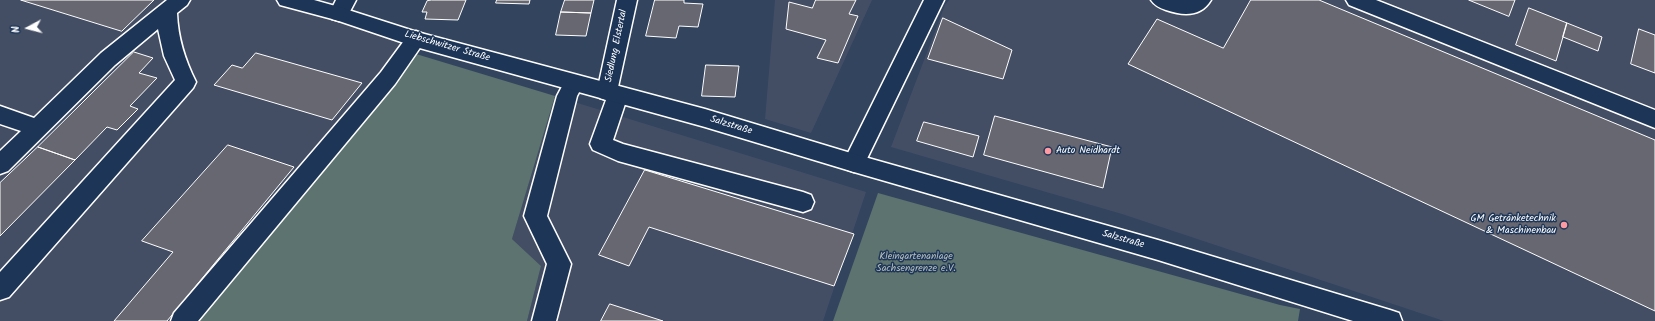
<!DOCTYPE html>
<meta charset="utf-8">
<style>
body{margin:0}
#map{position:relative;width:1655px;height:321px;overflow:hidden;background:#33445f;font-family:Kalam,sans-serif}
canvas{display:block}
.north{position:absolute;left:8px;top:8px;width:40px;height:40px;-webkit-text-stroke:3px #1d3557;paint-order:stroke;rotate:263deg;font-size:11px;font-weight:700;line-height:16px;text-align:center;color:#fff}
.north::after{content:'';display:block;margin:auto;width:14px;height:18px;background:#fff;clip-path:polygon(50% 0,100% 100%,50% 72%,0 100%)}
</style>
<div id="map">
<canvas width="1655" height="321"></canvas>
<div class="north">N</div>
</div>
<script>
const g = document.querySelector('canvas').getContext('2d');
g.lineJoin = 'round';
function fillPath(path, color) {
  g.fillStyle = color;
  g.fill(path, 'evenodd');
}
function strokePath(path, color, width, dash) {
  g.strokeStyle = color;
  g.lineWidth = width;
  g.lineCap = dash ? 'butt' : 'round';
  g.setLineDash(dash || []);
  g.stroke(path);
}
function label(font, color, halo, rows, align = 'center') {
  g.font = font + ' Kalam,sans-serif';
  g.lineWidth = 3;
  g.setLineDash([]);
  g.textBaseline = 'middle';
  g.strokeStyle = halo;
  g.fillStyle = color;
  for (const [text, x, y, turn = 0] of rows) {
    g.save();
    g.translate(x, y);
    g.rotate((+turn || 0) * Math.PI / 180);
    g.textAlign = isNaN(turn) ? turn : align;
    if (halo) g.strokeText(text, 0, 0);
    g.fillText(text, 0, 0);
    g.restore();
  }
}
fillPath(new Path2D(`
 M0,0H287L409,36L175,321H0Z
 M775,0H872L811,133L765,119Z
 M949,0H1655V321H1444L1122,214L891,147L945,5Z
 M555,96L866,192L823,321H527L541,266L512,239Z`), '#434e64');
fillPath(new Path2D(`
 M416,54L555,96L512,239L541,266L527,321H190Z
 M878,193L1280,305L1300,309L1298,321H1276L1277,317L1276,321H833Z`), '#5d736f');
const building = new Path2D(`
 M21,0H154L122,31Z
 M432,0H466L458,20L425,19L427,12H422L427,1Z
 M497,0H530L529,4L496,3Z
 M565,0H594L591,13L561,12Z
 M655,0H684V3L703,4L698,27L679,26L676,38L646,36Z
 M816,0H856L849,14L858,16L838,63L817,58L826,40L786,29L789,2L812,8Z
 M1251,0H1319L1655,140V311L1128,64L1157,19L1223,48Z
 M1469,0H1515L1509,16Z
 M1529,8L1567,23L1556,61L1516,45Z
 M561,12L591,13L586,36L556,35Z
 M943,18L1012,50L1003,79L928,59Z
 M1567,23L1602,37L1598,51L1563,37Z
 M1639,29L1655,35V73L1631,64Z
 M134,52L153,58L139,73L157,78L130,106L138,109L117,130L107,127L75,160L38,147Z
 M256,53L362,83L332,120L214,85L232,65L242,68Z
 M706,65L739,66L735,97L702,96Z
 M995,116L1112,147L1103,188L984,155Z
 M924,122L979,136L973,157L917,141Z
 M228,145L294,167L167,321H114L173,252L142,241Z
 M38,147L75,160L0,236V183Z
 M645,170L854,234L834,286L649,227L629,266L599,255Z
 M610,304L663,321H601Z`);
fillPath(building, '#676771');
strokePath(building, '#fff', 1);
const minor = new Path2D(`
 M167,0H190L187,5L177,13C178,39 185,60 196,82L193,88L9,297L0,300V272L175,80L164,56L158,29L115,65L8,171L0,174V151L21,131L0,124V106L34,118L101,53Z
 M336,0H356L346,19L339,21L332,19L329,14Z
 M617,0H637L618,87L625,89L628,95L613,140L623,144L803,192L811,195L814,202L811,209L803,212L618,161L593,150L590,144L606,100L600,98L597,92Z
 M924,0H944L862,169L854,172L846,169L843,163Z
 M1151,0H1211C1201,17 1183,16 1166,10C1160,8 1155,6 1151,0Z
 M1346,0H1376L1655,110V128L1349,5Z
 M416,31L423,34L426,39L395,84L198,321H171L174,313L381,72L409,34Z
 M574,75L581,77L584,83L577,96L547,216L571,264L556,321H532L547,264L524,216L557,96L567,77Z`);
const major = new Path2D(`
 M277,0H314L339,7L417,32L705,109L854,154L1158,240L1390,310L1399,313L1402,321H1353L1158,260L854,172L705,127L416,47L336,20L280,5Z`);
strokePath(minor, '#fff', 3);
strokePath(major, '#fff', 3);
fillPath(minor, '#1d3557');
fillPath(major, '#1d3557');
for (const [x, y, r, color] of [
 [1048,151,4,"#ff9aa2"],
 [1564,225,4,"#ff9aa2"]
]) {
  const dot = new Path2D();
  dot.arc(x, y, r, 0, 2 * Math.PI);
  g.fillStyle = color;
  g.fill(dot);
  strokePath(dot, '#1d3557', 1.5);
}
label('10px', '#fff', '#1d3557', [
 ["Siedlung Elstertal",617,46,-78],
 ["Liebschwitzer Straße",447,47,16],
 ["Salzstraße",731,126,17],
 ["Salzstraße",1123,240,16]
]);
label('10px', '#fff', '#1d3557', [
 ["Auto Neidhardt",1056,151],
 ["GM Getränketechnik",1556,219,"right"],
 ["& Maschinenbau",1556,231,"right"]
], 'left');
label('10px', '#b6c0be', '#1d3557', [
 ["Kleingartenanlage",916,257],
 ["Sachsengrenze e.V.",916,269]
]);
</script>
